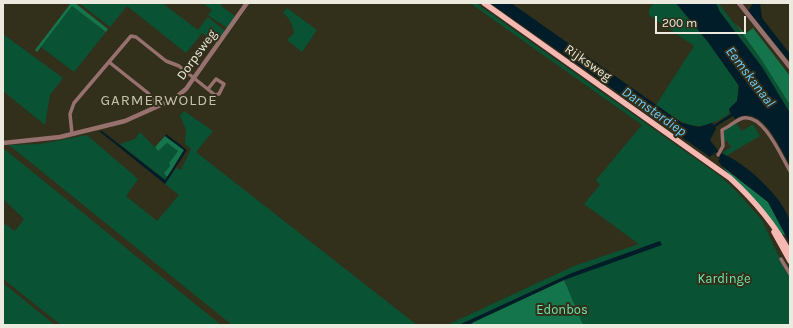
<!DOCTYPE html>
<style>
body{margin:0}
#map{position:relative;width:793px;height:328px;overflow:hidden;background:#322f1b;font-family:Karla,sans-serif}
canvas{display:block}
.frame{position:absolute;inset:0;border:4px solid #eceade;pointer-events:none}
.scale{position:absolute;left:655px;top:16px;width:91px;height:18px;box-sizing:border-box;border:2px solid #eceade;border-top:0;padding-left:5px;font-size:12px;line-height:14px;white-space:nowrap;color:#eceade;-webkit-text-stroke:3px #322f1b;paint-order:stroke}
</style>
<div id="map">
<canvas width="793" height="328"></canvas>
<div class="frame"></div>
<div class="scale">200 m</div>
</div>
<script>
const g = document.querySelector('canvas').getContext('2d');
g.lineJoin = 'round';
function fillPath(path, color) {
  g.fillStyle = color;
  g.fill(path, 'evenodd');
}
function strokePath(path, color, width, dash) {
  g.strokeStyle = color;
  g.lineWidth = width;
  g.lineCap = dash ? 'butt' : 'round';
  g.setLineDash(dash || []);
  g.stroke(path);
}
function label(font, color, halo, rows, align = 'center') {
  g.font = font + ' Karla,sans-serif';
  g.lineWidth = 4;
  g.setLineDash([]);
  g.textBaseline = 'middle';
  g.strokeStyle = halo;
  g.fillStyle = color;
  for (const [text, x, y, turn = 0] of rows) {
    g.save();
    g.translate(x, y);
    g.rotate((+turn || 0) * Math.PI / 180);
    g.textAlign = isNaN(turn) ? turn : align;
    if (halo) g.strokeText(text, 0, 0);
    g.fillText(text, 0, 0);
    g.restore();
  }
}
fillPath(new Path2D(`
 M79,3H162L198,30L208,17L225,31L217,44L202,33L186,53L127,6L110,27Z
 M203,3H223L221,6L235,16L227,28L208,15L212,10Z
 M470,3H476L720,176L736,191L762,220L786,272L790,275V325H476L567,285L564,280L660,241L572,273L459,325H447L574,266L639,244L584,204L600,185L596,180L642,125Z
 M654,3H676L708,42L738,83L739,98L735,104L729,109V114C696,135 686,126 656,105L694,46L649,15V9Z
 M716,3H721L720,5L761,59L790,105V113L762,67L720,12Z
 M72,6L106,32L74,72L41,47Z
 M287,8L317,30L302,52L287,40L294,33C292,25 291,19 283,13Z
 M3,34L63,78L50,95L45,125L3,91Z
 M184,111L213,131L196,152L417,325H232L9,145L40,144L87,135L138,179L126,196L157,221L179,195L165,184L176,168L181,170L191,149L185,144L186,130L180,116Z
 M736,123L742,131L753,124L760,136L726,156L723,152L731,147L727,141L724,142V131Z
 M140,132L158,151L167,143L178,151L169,163L170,166L164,173L167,177L165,180L120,144L135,139Z
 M3,148L221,325H61L3,279V223L15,231L24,219L3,199Z
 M3,283L55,325H3Z`), '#095234');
fillPath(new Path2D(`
 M71,3H75L108,29L106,32L72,6L37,52L35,50Z
 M734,22L745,34L753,28L790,76V105L761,59Z
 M165,136L184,150L167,177L164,173L170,166L169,163L178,151L167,143L158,151L155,147Z
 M722,166L768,202L786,235L780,234Z
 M564,280L583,325H474L472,323Z`), '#14754c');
fillPath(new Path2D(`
 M490,3H511L682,123L699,127L712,123L714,125L731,114L729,109L737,101L739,86L708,42L676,3H716L720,12L762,67L790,113V165C779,147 762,102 735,119L733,116L715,127L716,129L710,140L719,152L713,153L720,158V153C743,160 785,199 790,222C791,229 790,237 790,244L768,202L722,166L718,161L720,159L713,154L710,157Z
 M753,3H760L762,18L790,54V62L748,11Z
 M99,131H102L165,180L172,170L184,150L165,136L166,134L187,150L165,184Z
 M660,241L662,245L564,280L467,325H459L572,273Z`), '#001d29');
strokePath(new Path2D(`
 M109,62L148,93L158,106
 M72,134L70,114L74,103L131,36L136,37L166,61L179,66L215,95L219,94L224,84L216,79L208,89
 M718,155L723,146L722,130C729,127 736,120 743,118C764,114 781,156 790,171
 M781,259L790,274`), '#97716e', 3.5);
strokePath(new Path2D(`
 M739,3L790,67
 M3,143L60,137L125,121L174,99L186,89L247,3`), '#97716e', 4.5);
strokePath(new Path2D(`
 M484,3L730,178C754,200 775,225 790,253
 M774,232L790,261`), '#f6b8b2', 5.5);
label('13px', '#eceade', '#322f1b', [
 ["Dorpsweg",197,55,-54],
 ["Rijksweg",588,63,35]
]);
label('13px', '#6ee4a9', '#322f1b', [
 ["Kardinge",724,279],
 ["Edonbos",562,310]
]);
label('italic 14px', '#6bccf7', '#322f1b', [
 ["Eemskanaal",750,77,53],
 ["Damsterdiep",654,112,35]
]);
g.letterSpacing = '1px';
label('15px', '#c6c2aa', '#322f1b', [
 ["GARMERWOLDE",159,101]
]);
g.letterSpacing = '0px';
</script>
